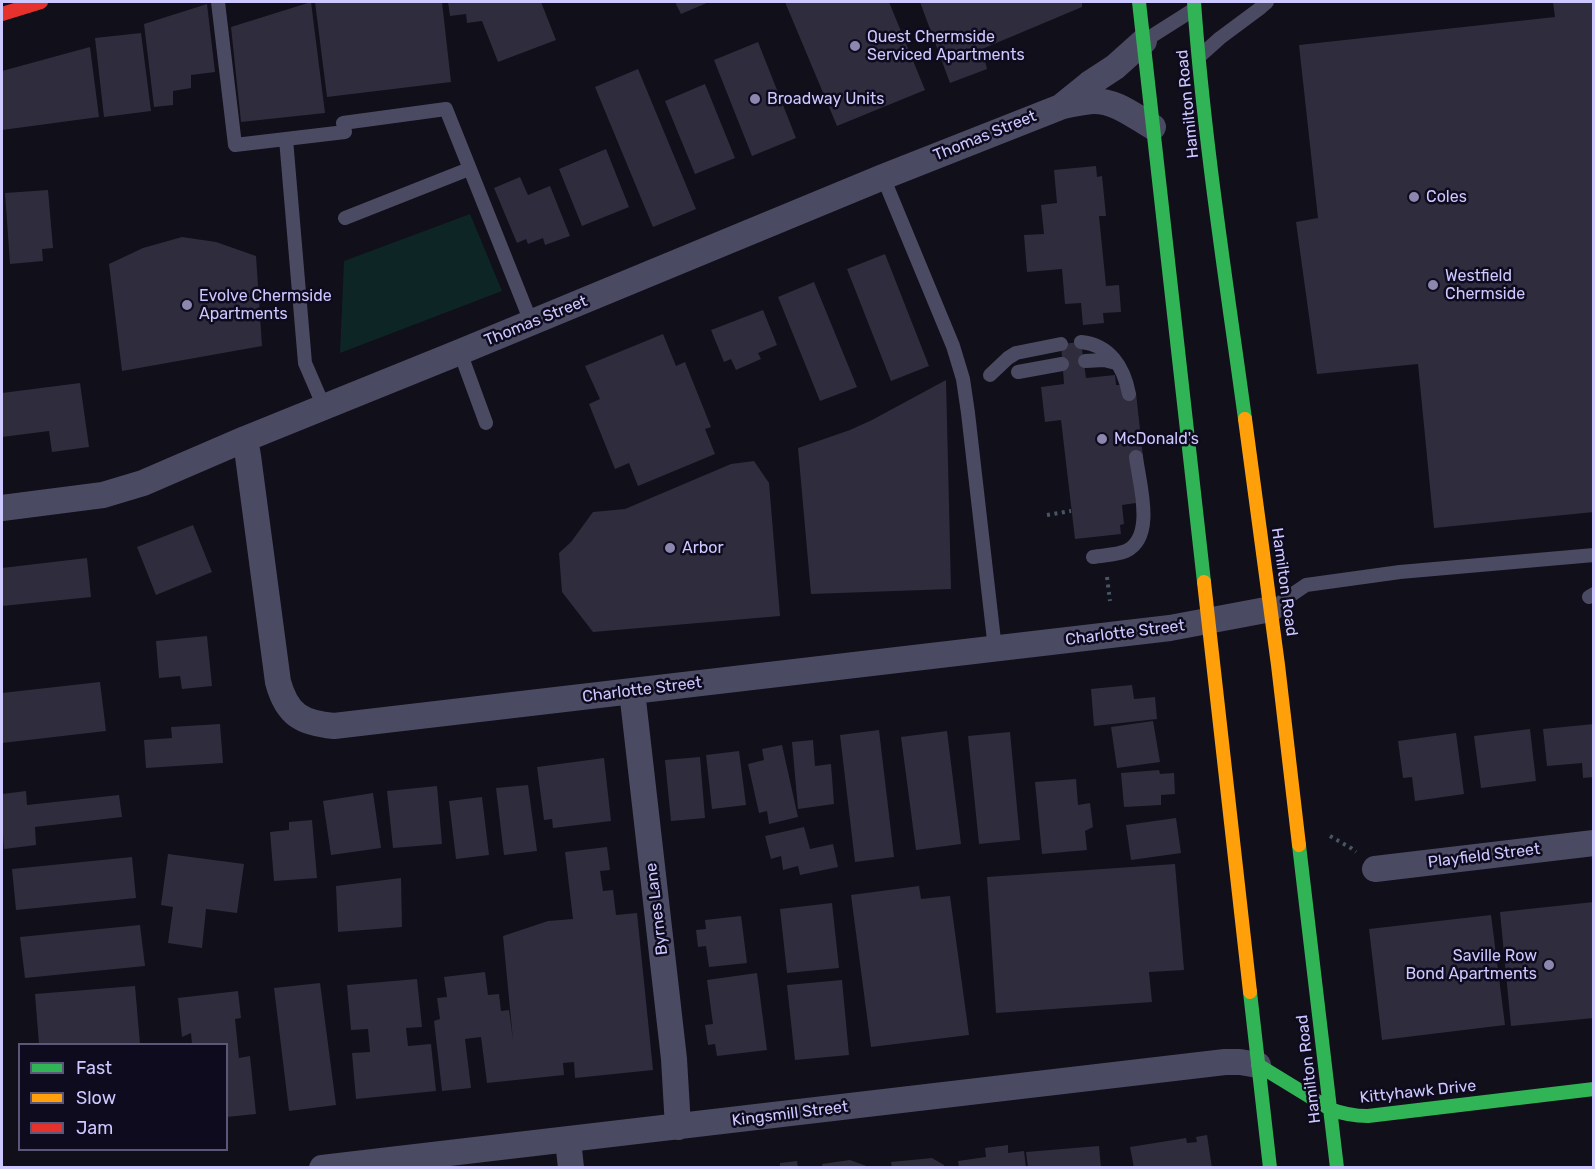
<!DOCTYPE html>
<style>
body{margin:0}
#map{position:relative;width:1595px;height:1169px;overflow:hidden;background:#110f1a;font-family:Rubik,sans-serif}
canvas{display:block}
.frame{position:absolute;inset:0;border:3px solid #cdc8ff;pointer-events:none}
.legend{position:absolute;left:18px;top:1043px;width:210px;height:108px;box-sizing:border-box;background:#0e0b1e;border:2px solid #5a5778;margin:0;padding:8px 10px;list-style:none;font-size:18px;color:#cdc8ff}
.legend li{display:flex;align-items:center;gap:12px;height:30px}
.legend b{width:30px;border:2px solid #5a5778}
</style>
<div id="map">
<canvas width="1595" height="1169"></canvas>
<div class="frame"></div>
<ul class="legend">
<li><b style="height:8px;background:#30b455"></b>Fast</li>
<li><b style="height:8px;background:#ff9f0a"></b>Slow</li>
<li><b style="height:8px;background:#e5322d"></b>Jam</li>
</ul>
</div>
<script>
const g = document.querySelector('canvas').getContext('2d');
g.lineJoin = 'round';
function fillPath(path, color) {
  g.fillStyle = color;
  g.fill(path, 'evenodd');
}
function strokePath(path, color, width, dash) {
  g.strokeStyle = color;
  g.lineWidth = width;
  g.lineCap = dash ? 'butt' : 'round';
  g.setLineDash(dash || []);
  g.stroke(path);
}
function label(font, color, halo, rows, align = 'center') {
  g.font = font + ' Rubik,sans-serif';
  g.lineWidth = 5;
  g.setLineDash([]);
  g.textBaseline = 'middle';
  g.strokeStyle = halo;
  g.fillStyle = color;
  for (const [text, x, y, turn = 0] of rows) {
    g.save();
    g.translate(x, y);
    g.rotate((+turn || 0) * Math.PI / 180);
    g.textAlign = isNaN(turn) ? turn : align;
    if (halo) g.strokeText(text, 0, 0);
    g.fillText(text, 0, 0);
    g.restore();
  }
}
fillPath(new Path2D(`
 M470,214L502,291L340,353L344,261Z`), '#0e2525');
fillPath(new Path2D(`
 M311,2L325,113L241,122L231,27Z
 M315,2H442L451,82L327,97Z
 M448,2H541L556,40L498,62L482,21L467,23L466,14L450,16Z
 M675,2H709L681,14Z
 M785,2H889L925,90L837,126Z
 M920,2H1082V7L982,49L987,69L950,83Z
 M1553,2H1594V512L1434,528L1418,364L1317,374L1296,222L1318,218L1299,45L1555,17Z
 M207,4L215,72L191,75V88L173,91V105L154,107L144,24Z
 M141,33L151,111L104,117L95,38Z
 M758,42L796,138L752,156L714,60Z
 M90,47L99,117L2,130V71Z
 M638,69L696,209L653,227L595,87Z
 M705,84L735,158L695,174L665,101Z
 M606,149L629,207L582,226L559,169Z
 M1096,166L1097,177L1102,176L1106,216H1099L1106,286L1119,285L1121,312L1103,313L1104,323L1083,325L1081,303L1065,304L1062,269L1027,272L1024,235L1044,234L1041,205L1057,203L1054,170Z
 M520,177L528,195L550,186L570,236L545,245L543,238L528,244L526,239L517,243L494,188Z
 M48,190L53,248L42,249L43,261L10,264L5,193Z
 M182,237L216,242L256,256L262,346L122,371L109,264L143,248Z
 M885,254L929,366L891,381L847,269Z
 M814,282L857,387L820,401L778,297Z
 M763,310L777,345L758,353L761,359L736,370L731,359L724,362L711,330Z
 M663,334L676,366L685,362L711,427L705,429L715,454L638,486L629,463L615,469L589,404L600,399L585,366Z
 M1081,342L1086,378L1115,375L1116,385H1124L1125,394L1136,393L1143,457L1131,458L1136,503L1122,505L1124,524L1120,525L1121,534L1075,539L1061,420L1045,422L1041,387L1064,384L1061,344Z
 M946,380L951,589L811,594L798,448L850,430L872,420Z
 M80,383L89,447L52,452L49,431L2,437V393Z
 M754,461L769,483L780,616L593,632L562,592L559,553L571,542L593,512L625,509L731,464Z
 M193,525L212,572L156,595L137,547Z
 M87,558L91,597L2,606V568Z
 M207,636L212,686L182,689L180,676L159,678L156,641Z
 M100,682L106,731L2,743V693Z
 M1132,685L1134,699L1155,697L1157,719L1094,726L1091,689Z
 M1153,721L1160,762L1117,768L1111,727Z
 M220,724L223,763L146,768L144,740L172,738L171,727Z
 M1594,724V777L1583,778L1582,763L1547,766L1543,729Z
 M1530,729L1536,781L1481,788L1474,736Z
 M879,730L894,857L855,862L840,735Z
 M947,731L961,844L916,850L901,737Z
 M1010,732L1020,840L979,844L968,736Z
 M1456,733L1464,794L1415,801L1412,777L1403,778L1398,741Z
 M813,740L815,766L831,764L834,804L798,809L792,742Z
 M782,745L798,817L769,824L767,811L759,813L748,764L764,760L762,749Z
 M739,751L746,805L712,809L706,755Z
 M700,757L705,818L671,821L665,760Z
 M604,758L611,821L553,828L552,819L544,820L537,767Z
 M1159,770L1160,774L1174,773L1175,794L1161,795V805L1124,807L1121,773Z
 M1076,779L1078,805L1090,803L1093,827L1085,831L1087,850L1042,854L1035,782Z
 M528,785L537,851L504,855L496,788Z
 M437,786L442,844L393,848L387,791Z
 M26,791L27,805L119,795L122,817L35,827L36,845L4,849L2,823V794Z
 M373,793L381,848L331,855L323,801Z
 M482,797L489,855L456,859L449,801Z
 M1176,818L1181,853L1131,860L1126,825Z
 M312,820L317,878L274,881L270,832L289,830V822Z
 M804,827L810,849L833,844L838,867L800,875L798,866L783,870L781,856L771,859L765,836Z
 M607,847L610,870L600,871L603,891L613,890L616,915L637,913L653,1070L575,1078L574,1062L563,1063L564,1075L487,1083L481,1037L465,1039L471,1088L442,1091L434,1021L440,1019L437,998L447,997L444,977L485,972L488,995L499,994L501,1011L509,1010L513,1040L503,936L548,921L573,919L565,852Z
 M168,854L244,864L237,913L206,909L202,948L168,943L173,907L161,905Z
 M132,857L136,898L16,910L12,869Z
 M1175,864L1184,970L1149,972L1152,1002L996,1013L987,877Z
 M401,878L402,927L338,932L336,886Z
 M919,886L921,899L950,896L969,1035L871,1047L851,895Z
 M1594,902V1018L1511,1026L1500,912Z
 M832,903L839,968L787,973L780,909Z
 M1491,915L1505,1025L1382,1040L1369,929Z
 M741,916L747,963L709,967L706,946L698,947L696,930L706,929L705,920Z
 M140,925L145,966L25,978L20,937Z
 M757,973L767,1050L717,1056L715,1044L708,1045L705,1025L713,1024L707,980Z
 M417,979L422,1027L406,1028L408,1046L431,1044L436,1091L356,1099L352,1053L370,1052L368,1029L351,1030L347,985Z
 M842,980L849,1055L795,1060L787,985Z
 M320,983L336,1105L289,1111L274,988Z
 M135,986L140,1044H39L35,994Z
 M238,991L241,1018L235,1019L239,1058L250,1056L256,1114L226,1117V1044H192L191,1033L182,1037L178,998Z
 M1207,1135L1212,1168H1134L1130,1147L1186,1138L1187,1143L1197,1142L1196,1137Z
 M1008,1145V1153L1024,1151L1026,1168H959L958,1161L986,1157L985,1148Z
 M1099,1146L1101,1168H1028L1026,1152Z
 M932,1158L944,1165L945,1168H892L891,1162Z
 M850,1160L872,1168H823L822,1164Z
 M797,1161L798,1168H780V1163Z`), '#2f2c3d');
strokePath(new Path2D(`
 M1047,515L1071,511
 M1107,577L1110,601
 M1330,836L1351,848L1356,852`), '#465663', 4, [3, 4.5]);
strokePath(new Path2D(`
 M218,2L235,145L345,132L343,123L446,109L531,322
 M1144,41L1193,10
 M1201,55L1220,38L1259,9L1267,2
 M286,139L305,363L324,407
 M883,177L953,346L963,379L968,413L995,649
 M345,218L469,169
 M1081,342C1110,345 1124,367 1129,394
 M460,352L486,423
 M1085,361L1104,360L1116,363
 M1018,372L1062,364
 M990,375L1008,358L1016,353L1061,344
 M1093,557C1104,555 1116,555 1126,551C1156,537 1139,483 1136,457
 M1589,597L1594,594
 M1271,609L1306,585L1400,572L1594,555`), '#4b4a63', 14);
strokePath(new Path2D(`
 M1063,105L1089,84L1115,67L1144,41
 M245,439L248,456L278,682C287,715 302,723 334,726L1170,628L1271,609
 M2,508L103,495L143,483L245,439L460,352L883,177L1063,106C1072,104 1082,102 1092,101C1115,100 1134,116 1153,127
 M632,691L674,1059L678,1127
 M1375,869L1594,843
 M568,1140L571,1168
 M322,1168L1225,1062H1240L1258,1065`), '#4b4a63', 26);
strokePath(new Path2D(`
 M1139,2L1204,582
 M1194,2C1204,141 1226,280 1245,419
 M1299,845L1337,1168
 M1250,992L1270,1168
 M1258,1065L1330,1109C1343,1114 1354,1116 1368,1116L1594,1089`), '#30b455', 14);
strokePath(new Path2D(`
 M1245,419L1278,665L1299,845
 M1204,582L1250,992`), '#ff9f0a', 14);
strokePath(new Path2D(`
 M2,14L41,2`), '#e5322d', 14);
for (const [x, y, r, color] of [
 [855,46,6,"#8b87af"],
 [755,99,6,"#8b87af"],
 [1414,197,6,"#8b87af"],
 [1433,285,6,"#8b87af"],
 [187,305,6,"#8b87af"],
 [1102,439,6,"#8b87af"],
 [670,548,6,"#8b87af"],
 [1549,965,6,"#8b87af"]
]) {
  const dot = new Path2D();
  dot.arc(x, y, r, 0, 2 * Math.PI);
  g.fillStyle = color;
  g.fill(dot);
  strokePath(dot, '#0e0b1e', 2);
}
label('16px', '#cdc8ff', '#0e0b1e', [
 ["Quest Chermside",867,37],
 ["Serviced Apartments",867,55],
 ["Broadway Units",767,99],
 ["Coles",1426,197],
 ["Westfield",1445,276],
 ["Chermside",1445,294],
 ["Evolve Chermside",199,296],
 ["Apartments",199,314],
 ["McDonald's",1114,439],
 ["Arbor",682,548],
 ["Saville Row",1537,956,"right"],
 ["Bond Apartments",1537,974,"right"]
], 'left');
label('16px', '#cdc8ff', '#0e0b1e', [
 ["Hamilton Road",1188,104,-96],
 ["Thomas Street",985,136,-22],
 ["Thomas Street",536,321,-22],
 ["Hamilton Road",1284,582,82],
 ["Charlotte Street",1125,633,-7],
 ["Charlotte Street",642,690,-7],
 ["Playfield Street",1484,856,-7],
 ["Byrnes Lane",657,909,-97],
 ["Hamilton Road",1309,1069,-97],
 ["Kittyhawk Drive",1418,1092,-6],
 ["Kingsmill Street",790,1114,-7]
]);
</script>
